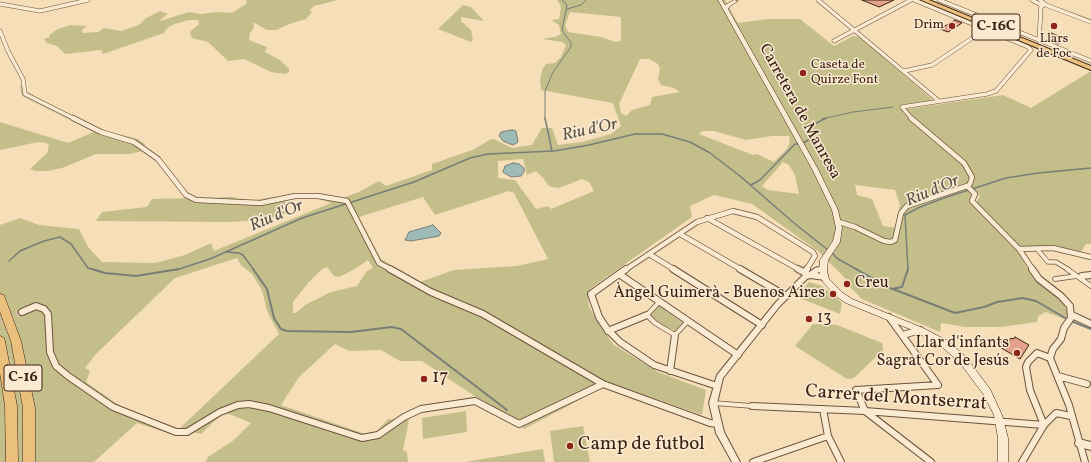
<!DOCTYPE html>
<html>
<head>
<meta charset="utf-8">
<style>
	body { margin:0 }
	canvas { display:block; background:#f6deb8 }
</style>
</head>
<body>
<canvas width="1091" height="462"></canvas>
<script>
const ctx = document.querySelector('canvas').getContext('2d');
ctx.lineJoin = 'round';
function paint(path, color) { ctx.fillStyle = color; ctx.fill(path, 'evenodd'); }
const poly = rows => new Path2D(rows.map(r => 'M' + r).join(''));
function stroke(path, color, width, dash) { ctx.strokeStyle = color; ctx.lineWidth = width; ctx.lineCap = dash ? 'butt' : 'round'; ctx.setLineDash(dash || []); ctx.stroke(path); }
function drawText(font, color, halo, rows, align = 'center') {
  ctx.font = font + ' Vollkorn,serif'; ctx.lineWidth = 3; ctx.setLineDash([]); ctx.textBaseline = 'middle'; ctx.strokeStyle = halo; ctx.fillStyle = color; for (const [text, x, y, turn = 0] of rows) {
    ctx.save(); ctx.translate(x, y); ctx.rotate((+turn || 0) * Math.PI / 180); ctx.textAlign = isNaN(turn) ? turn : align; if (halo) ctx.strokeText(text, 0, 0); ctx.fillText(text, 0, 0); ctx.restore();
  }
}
paint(poly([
	[247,0,338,0,314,6,310,10,312,12,306,19,292,23,276,30,267,30,253,22,254,28,250,33,249,40,267,47,265,52,280,60,289,69,289,72,285,74,271,72,244,59,228,61,208,42,192,38,190,32,199,24,198,20,189,20,174,24,167,28,164,33,103,54,101,50,65,54,57,46,47,43,44,39,50,37,49,35,58,29,70,25,87,26,82,30,83,33,98,32,104,28,121,31,139,25,146,18,160,11,168,14,160,20,160,21,189,12,201,14,217,12,232,13,246,4],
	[557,0,725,0,738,23,768,19,800,19,834,46,853,36,860,37,934,101,900,105,907,109,1003,95,1031,108,1091,71,1091,244,1086,244,1081,252,1051,246,1020,247,977,205,977,201,980,196,977,193,970,197,970,201,1016,249,1033,278,1063,303,1068,314,1064,319,1046,312,1038,316,1037,322,1000,327,965,327,941,323,940,332,862,299,850,287,845,278,818,251,752,204,714,195,690,206,692,217,591,288,588,297,589,307,605,333,614,345,658,372,706,390,702,415,608,382,574,403,524,429,422,361,400,361,381,350,349,351,335,344,299,377,281,405,365,434,376,432,388,419,409,420,403,450,407,452,408,462,205,462,208,457,234,440,251,423,224,412,201,434,179,429,174,435,137,423,94,462,0,462,0,225,20,218,39,225,79,229,88,247,102,262,155,263,185,255,211,243,214,251,331,203,319,199,323,194,343,198,359,192,379,181,386,186,432,170,432,164,475,149,489,140,494,139,512,148,532,145,542,128,552,128,558,145,582,142,611,134,621,126,613,103,541,90,540,80,542,70,546,64,555,63,561,57,566,45,562,42,542,39,555,37,561,34,559,25,551,20,559,19,561,7],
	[570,12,621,17,621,41,616,42,601,37,568,32,565,25],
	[640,59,649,59,658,64,660,69,658,79,661,85,674,88,680,92,652,97,650,105,632,110,626,116,621,113,619,104],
	[703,131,714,131,746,140,772,136,789,136,790,142,787,149,774,162,757,154,753,155,699,134],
	[523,159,527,175,536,171,544,179,548,185,551,187,559,188,582,179,589,182,594,191,551,209,548,206,536,209,515,180,498,178,498,161],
	[783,162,789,165,795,175,799,194,768,190,762,186],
	[855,185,895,190,900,205,897,216,898,228,883,226,872,199,857,195],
	[509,191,514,193,548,259,517,266,454,270,420,282,381,259,359,217,423,197,435,215],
	[237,258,241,265,252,274,262,290,267,311,279,334,179,429,120,406,86,382,90,371,85,368,96,354,175,278],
	[368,260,373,268,367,271,357,286,331,292,305,305,296,313,293,313,293,302,308,283,322,269,327,267,334,276,339,277,355,269],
	[463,5,471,7,483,20,483,21,461,17,461,21,471,30,473,38,471,42,438,29],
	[26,85,26,91,76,119,105,131,138,139,145,144,142,151,130,154,96,154,62,168,48,171,35,171,30,169,47,153,49,146,47,143,38,142,0,150,0,122,68,143,94,132,22,96,20,86],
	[285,195,285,214,264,220,229,222,96,221,102,212,147,207,152,199,233,197,250,201],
	[809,282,822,286,842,303,840,314,797,297],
	[659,306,683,323,675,331,662,325,649,315],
	[813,324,837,325,882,343,883,350,854,378,847,379,795,346],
	[466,411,467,432,423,439,422,418],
	[583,426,590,462,554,462,550,431],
	[543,449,545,462,465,462]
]), '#c4bf8a');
const water = poly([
	[512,130,516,131,518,142,513,145,503,141,499,136,501,132,512,130],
	[513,163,519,164,524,168,524,172,521,176,511,177,503,172,505,166,513,163],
	[433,225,441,233,439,236,411,241,405,240,409,232,433,225]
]);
paint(water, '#9fbbb7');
stroke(water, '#787e77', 1);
stroke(poly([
	[567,9,581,5,586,0],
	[545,119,545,91,553,72,571,47,571,43,562,30,567,5,562,0],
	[822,119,853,112,893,107]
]), '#787e77', 1);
stroke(poly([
	[545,118,552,151],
	[803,143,810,139,808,131,811,126,826,118],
	[751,185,760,180,795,144,799,144],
	[227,252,239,253,243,255,254,270],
	[831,252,838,259,858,270],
	[9,261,20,251,44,241,60,237,71,244,88,268,95,270],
	[176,270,210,259,302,218,414,182,470,158,488,154,554,151,589,145,635,134,662,134,690,142,710,153,740,176,794,223,828,250],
	[908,270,905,215,920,207,944,198,1006,178,1038,173,1091,168]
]), '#787e77', 1.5);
stroke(poly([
	[92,269,105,273,136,276,179,269],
	[253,269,267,289,274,318,281,329,287,331,351,332,392,327,401,329,507,410],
	[856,269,892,289,902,287,908,269],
	[893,289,955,313,984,307,997,302,1023,298,1036,301,1067,319],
	[1071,321,1091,329]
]), '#787e77', 2);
const building = poly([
	[862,0,894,0,879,7,862,0],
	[955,20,962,23,948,32,940,29,955,20],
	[1049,32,1065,39,1058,44,1049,41,1049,32],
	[1015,337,1029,345,1020,359,998,346,1002,341,1007,344,1011,338,1014,339,1015,337]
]);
paint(building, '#e2a28b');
stroke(building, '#3d2316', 1);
stroke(poly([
	[0,323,22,312]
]), '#d1b998', 6, [6, 3]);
const pedestrianFar1 = poly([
	[1037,249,1048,262,1056,262,1069,270]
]);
const pedestrian = poly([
	[1067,269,1091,286],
	[1055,279,1077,276],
	[660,301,647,315,655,323,675,335,688,321],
	[713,403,752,406]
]);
const minorFar2 = poly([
	[818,0,939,101],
	[939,0,1091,61],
	[1032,0,1043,6],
	[1040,0,1046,5,1091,22],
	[0,4,40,11,88,0],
	[0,31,8,51,23,79,25,94,75,119],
	[834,41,911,0],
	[1039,41,1041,6],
	[904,71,932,65,986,29],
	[912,119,902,107,987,94,996,91,1031,50,1028,47,914,0]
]);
const minorFar1 = poly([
	[73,118,101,132,134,142,158,159,186,195,196,200,261,203,295,196,318,196,347,201,379,263,392,270],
	[911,118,964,163,972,177,970,184,967,186],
	[967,186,975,194,972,201,1019,249,1033,270],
	[707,218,800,270],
	[839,222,855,227,884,241,891,242,895,240,901,213,907,206,967,186],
	[680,234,742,270],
	[1019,249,1053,248,1091,257],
	[649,254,675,270],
	[625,270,697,222,733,211,757,217,813,252,815,256,806,270]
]);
const minor = poly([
	[390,269,431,292,483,314,603,384,710,423,718,424],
	[626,269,591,294,599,317,607,329,620,342,654,365,717,386],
	[673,269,762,325],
	[740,269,786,296],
	[798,269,807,274],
	[1032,269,1039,279,1061,296,1070,306,1071,318,1064,328,1061,339,1053,349,1050,358,1069,405,1085,462],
	[805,272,807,269],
	[619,274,738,355],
	[1082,276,1091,275],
	[22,312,36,306,44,309,48,314,50,352,56,366,68,376,113,407,176,432,187,432,220,412,238,405,249,404,269,408,362,438,378,435,404,417,421,409,475,401,519,424,603,384],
	[1072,315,1091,324],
	[889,317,938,385,856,390,865,411,931,462],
	[608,331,647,315],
	[903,335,920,330],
	[670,371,675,335],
	[1058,376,1087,384],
	[752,406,865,411,1044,425],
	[823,409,828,436,841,462],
	[1044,425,1030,390,1026,367,1028,362,1037,353,1050,358],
	[753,462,828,436],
	[1022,462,1044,425,1056,413,1071,416]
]);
const tertiary = poly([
	[823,266,825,266,826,268,825,270,817,273,827,275,828,277,827,279,825,280,810,278,807,279,780,306,723,378,717,403,724,432,740,462,732,462,716,433,709,403,717,375,776,302,803,275,808,273,815,268,823,266],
	[1079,439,1091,442,1091,450,1076,446,1075,443,1076,440,1079,439]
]);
const secondary = poly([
	[718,0,722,0,725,5,734,0,738,1,730,6,728,9,818,169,838,210,842,228,840,242,828,260,827,271,829,279,843,293,852,299,923,328,948,341,966,357,990,389,1002,415,1008,438,1008,462,998,462,998,438,994,415,984,395,960,363,942,347,917,332,846,303,837,297,823,282,819,271,820,260,833,241,836,228,832,210,812,169,718,0]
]);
const primary = poly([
	[921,0,929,0,1091,66,1091,70,921,0]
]);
const motorway = poly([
	[0,294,4,295,5,298,21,341,35,408,35,462,23,462,23,408,11,341,0,312,0,294],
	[0,336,4,338,5,341,17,406,18,462,6,462,5,406,0,373,0,336]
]);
stroke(pedestrianFar1, '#6b523e', 5);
stroke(pedestrian, '#6b523e', 5.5);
stroke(minorFar2, '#6b523e', 4.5);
stroke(minorFar1, '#6b523e', 6);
stroke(minor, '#6b523e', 8);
stroke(tertiary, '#6b523e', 2);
stroke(secondary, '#3d2316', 1);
stroke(primary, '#3d2316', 2);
stroke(motorway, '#3d2316', 1);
stroke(pedestrianFar1, '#f9ead1', 3.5);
stroke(pedestrian, '#f9ead1', 4);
stroke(minorFar2, '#f9ead1', 3.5);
stroke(minorFar1, '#f9ead1', 4.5);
stroke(minor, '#f9ead1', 6);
paint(tertiary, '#f9ead1');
paint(secondary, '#f9ead1');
paint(primary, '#ebbf7c');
paint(motorway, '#ebbf7c');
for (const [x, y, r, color] of [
	[952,26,4,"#8f2418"],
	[1054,26,4,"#8f2418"],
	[803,73,4,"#8f2418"],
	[847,284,4,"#8f2418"],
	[833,294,4,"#8f2418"],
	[809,319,4,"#8f2418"],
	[1017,353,4,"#8f2418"],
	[424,379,4,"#8f2418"],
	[570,446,4,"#8f2418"]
]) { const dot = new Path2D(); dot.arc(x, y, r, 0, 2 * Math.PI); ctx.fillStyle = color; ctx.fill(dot); stroke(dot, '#f9ead1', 1.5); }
drawText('13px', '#3d2316', '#f9ead1', [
	["Drim",944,26],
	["Llars",1054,40,"center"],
	["de Foc",1054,55,"center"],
	["Caseta de",811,66,"left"],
	["Quirze Font",811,81,"left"]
], 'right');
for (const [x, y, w] of [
	[996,27,48],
	[23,378,38]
]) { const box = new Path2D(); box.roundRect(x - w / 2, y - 13, w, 26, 3); ctx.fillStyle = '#f9ead1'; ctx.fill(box); stroke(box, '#3d2316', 1); }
drawText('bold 15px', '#3d2316', null, [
	["C-16C",996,27],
	["C-16",23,378]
]);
drawText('16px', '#3d2316', '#f9ead1', [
	["Carretera de Manresa",799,112,61]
]);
drawText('16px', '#3d2316', '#f9ead1', [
	["Creu",855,284],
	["Àngel Guimerà - Buenos Aires",825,294,"right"],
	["13",817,319],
	["Llar d'infants",1009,344,"right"],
	["Sagrat Cor de Jesús",1009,362,"right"]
], 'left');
drawText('italic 17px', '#5a5146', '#f9ead1', [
	["Riu d'Or",590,131,-12],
	["Riu d'Or",933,192,-23],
	["Riu d'Or",277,217,-23]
]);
drawText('19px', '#3d2316', '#f9ead1', [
	["17",432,379],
	["Camp de futbol",578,446]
], 'left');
drawText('19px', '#3d2316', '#f9ead1', [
	["Carrer del Montserrat",896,399,4]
]);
</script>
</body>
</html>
